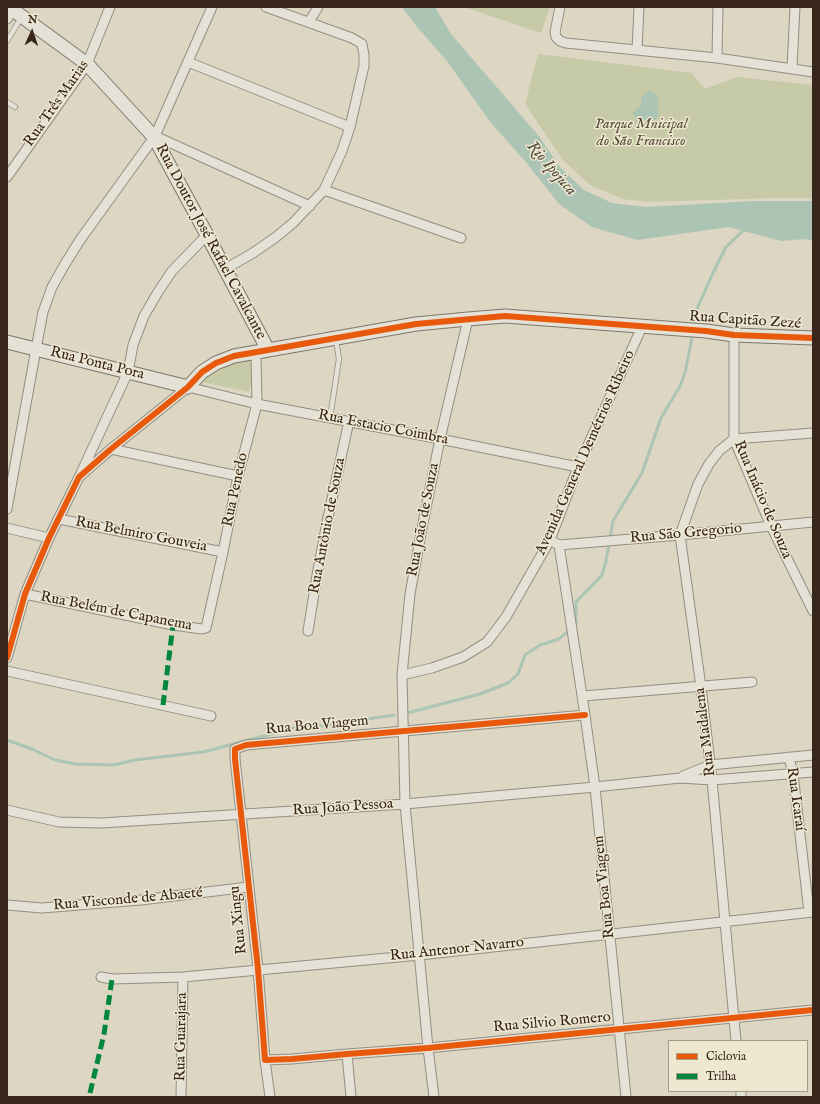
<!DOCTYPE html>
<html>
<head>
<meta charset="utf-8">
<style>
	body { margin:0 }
	#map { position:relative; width:820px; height:1104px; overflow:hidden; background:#dcd6c2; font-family:"IM FELL English",serif }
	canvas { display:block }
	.frame { position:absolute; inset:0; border:8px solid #38261c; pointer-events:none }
	.legend { position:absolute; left:668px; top:1040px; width:140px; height:52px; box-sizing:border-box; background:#efe8d1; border:1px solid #a69a89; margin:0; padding:5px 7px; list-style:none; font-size:12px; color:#38261c }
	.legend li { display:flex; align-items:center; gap:8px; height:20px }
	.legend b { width:20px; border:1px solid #a69a89 }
	.north { position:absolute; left:12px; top:12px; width:40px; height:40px; -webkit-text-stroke:3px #efe8d1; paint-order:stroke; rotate:3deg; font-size:11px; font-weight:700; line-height:16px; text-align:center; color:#38261c }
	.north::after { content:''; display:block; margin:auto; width:14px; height:18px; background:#38261c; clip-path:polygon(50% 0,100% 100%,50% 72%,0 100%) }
</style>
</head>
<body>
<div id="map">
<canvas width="820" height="1104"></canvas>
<div class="frame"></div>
<ul class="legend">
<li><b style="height:5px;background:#e8590c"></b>Ciclovia</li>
<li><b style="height:5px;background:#00873e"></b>Trilha</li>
</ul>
<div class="north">N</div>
</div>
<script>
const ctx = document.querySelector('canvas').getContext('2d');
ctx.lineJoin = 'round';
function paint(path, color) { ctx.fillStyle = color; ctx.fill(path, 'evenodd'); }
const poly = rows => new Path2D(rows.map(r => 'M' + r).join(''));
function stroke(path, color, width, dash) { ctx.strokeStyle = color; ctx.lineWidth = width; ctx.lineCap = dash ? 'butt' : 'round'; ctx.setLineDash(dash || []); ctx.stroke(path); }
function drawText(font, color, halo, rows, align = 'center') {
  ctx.font = font + ' "IM FELL English",serif'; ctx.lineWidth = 3; ctx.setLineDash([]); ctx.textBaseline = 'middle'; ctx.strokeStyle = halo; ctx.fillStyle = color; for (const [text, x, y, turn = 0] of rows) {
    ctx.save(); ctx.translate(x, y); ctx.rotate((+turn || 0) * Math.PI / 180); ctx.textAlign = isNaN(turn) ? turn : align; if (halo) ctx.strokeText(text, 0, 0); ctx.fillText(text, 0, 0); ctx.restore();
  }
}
paint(poly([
	[464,7,550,7,541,33],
	[538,54,691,73,705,89,737,77,813,85,813,198,775,198,648,202,623,199,590,185,563,160,525,104],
	[259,353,249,392,197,381,214,367]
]), '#c7caa6');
paint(poly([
	[402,7,435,7,451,34,538,135,560,167,584,190,612,203,645,207,754,201,813,201,813,241,804,239,781,241,729,227,637,240,592,227,559,204,526,162,491,123,447,61,417,27],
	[649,91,653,92,659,98,657,104,659,113,658,117,655,120,651,123,646,124,636,120,633,112,639,107,641,103,641,98]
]), '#abc4b3');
stroke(poly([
	[694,327,696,311,713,273,726,247,746,228],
	[407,713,480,694,508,683,518,674,525,655,540,645,559,639,576,624,576,602,602,575,606,561,613,521,642,473,661,418,680,386,685,373,693,332],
	[7,740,32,749,55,760,76,764,114,765,135,760,203,752,302,726,322,726,394,715]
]), '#abc4b3', 3);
const lane = poly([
	[7,41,21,18],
	[7,102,15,107],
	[330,418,339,359,336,339]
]);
const street = poly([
	[560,7,555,32,556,37,560,41,566,43,717,58,813,72],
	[7,19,15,7],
	[309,22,318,7],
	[637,50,639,7],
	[717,58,718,7],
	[188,62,350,127],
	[792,68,795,7],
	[155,136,310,206],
	[7,177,87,64,110,7],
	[324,190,461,238],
	[225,269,253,253,276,237,293,223,324,190,342,151,350,127,364,66,364,55,362,44,352,38,266,7],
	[734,335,734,439,771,526,813,611],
	[734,439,719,451,709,464,698,484,680,535,701,687,712,780,736,1041],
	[734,439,813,433],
	[111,449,238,476],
	[81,473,128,372,133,345,144,316,158,292,172,271,207,235],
	[7,509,36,349,43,312,52,287,65,264,80,240,155,136,212,7],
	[59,519,223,552],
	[7,528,49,538],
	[550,540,559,545,585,715,595,787,626,1097],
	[559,545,680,535,813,522],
	[25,594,173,625,202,629,206,628,223,552,238,476,257,404,256,352],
	[308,631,317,575,327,522,349,421],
	[7,658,25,594,49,538,79,477,111,449,188,387,257,404,440,439,578,467],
	[7,671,211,716],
	[402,675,432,668,463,657,487,642,506,617,550,540,578,467,642,327],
	[583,696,752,682],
	[585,715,246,745,235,749,235,759,258,969,265,1060,292,1059,347,1054,428,1048,813,1010],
	[789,757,793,774,809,912],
	[683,776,710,765,813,755],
	[7,810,59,822,101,823,405,804,595,787,680,778,712,780,813,772],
	[7,905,42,908,91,904,141,900,248,887],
	[101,977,112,979,183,977,420,955,813,912],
	[347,1054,351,1097],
	[265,1060,270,1097],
	[741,1091,741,1097],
	[181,1097,183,977],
	[434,1097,428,1048,405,804,402,675,410,594,422,528,440,439,468,319]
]);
const secondary = poly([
	[9,7,87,64,154,137,207,235,268,350],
	[7,342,188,387,202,372,216,363,234,356,416,324,468,319,505,316,706,331,734,335,813,338]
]);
stroke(lane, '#948e82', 6);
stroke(street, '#948e82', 11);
stroke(secondary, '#7d776c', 15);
stroke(lane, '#e4e1d7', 4.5);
stroke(street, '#e4e1d7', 9);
stroke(secondary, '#e4e1d7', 13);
stroke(poly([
	[163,705,173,625],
	[90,1093,104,1034,112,979]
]), '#00873e', 5, [10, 5]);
stroke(poly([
	[7,658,25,594,49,538,79,477,111,449,188,387,202,372,216,363,234,356,416,324,505,316,706,331,734,335,813,338],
	[585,715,246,745,235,749,235,759,258,969,265,1060,292,1059,347,1054,428,1048,813,1010]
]), '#e8590c', 6);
drawText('15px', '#38261c', '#efe8d1', [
	["Rua Três Marias",57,104,-55],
	["Rua Doutor José Rafael Cavalcante",210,242,62],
	["Rua Capitão Zezé",745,321,4],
	["Rua Ponta Pora",97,364,14],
	["Rua Estacio Coimbra",383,428,11],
	["Avenida General Demétrios Ribeiro",586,453,-66],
	["Rua Penedo",236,490,-78],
	["Rua Inácio de Souza",762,500,67],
	["Rua João de Souza",424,520,-79],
	["Rua Antônio de Souza",328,526,-79],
	["Rua São Gregorio",686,534,-5],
	["Rua Belmiro Gouveia",141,535,11],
	["Rua Belém de Capanema",116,612,11],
	["Rua Boa Viagem",317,726,-5],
	["Rua Madalena",706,732,-97],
	["Rua Icaraí",795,799,82],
	["Rua João Pessoa",343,808,-4],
	["Rua Boa Viagem",605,887,-96],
	["Rua Visconde de Abaeté",128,900,-5],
	["Rua Xingu",239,920,-96],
	["Rua Antenor Navarro",457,950,-6],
	["Rua Silvio Romero",552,1023,-5],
	["Rua Guarajara",182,1037,-89]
]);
drawText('italic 15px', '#574c39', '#efe8d1', [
	["Parque Mnicipal",641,125],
	["do São Francisco",641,142]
]);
drawText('italic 16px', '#504c40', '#efe8d1', [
	["Rio Ipojuca",551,169,49]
]);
</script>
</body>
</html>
